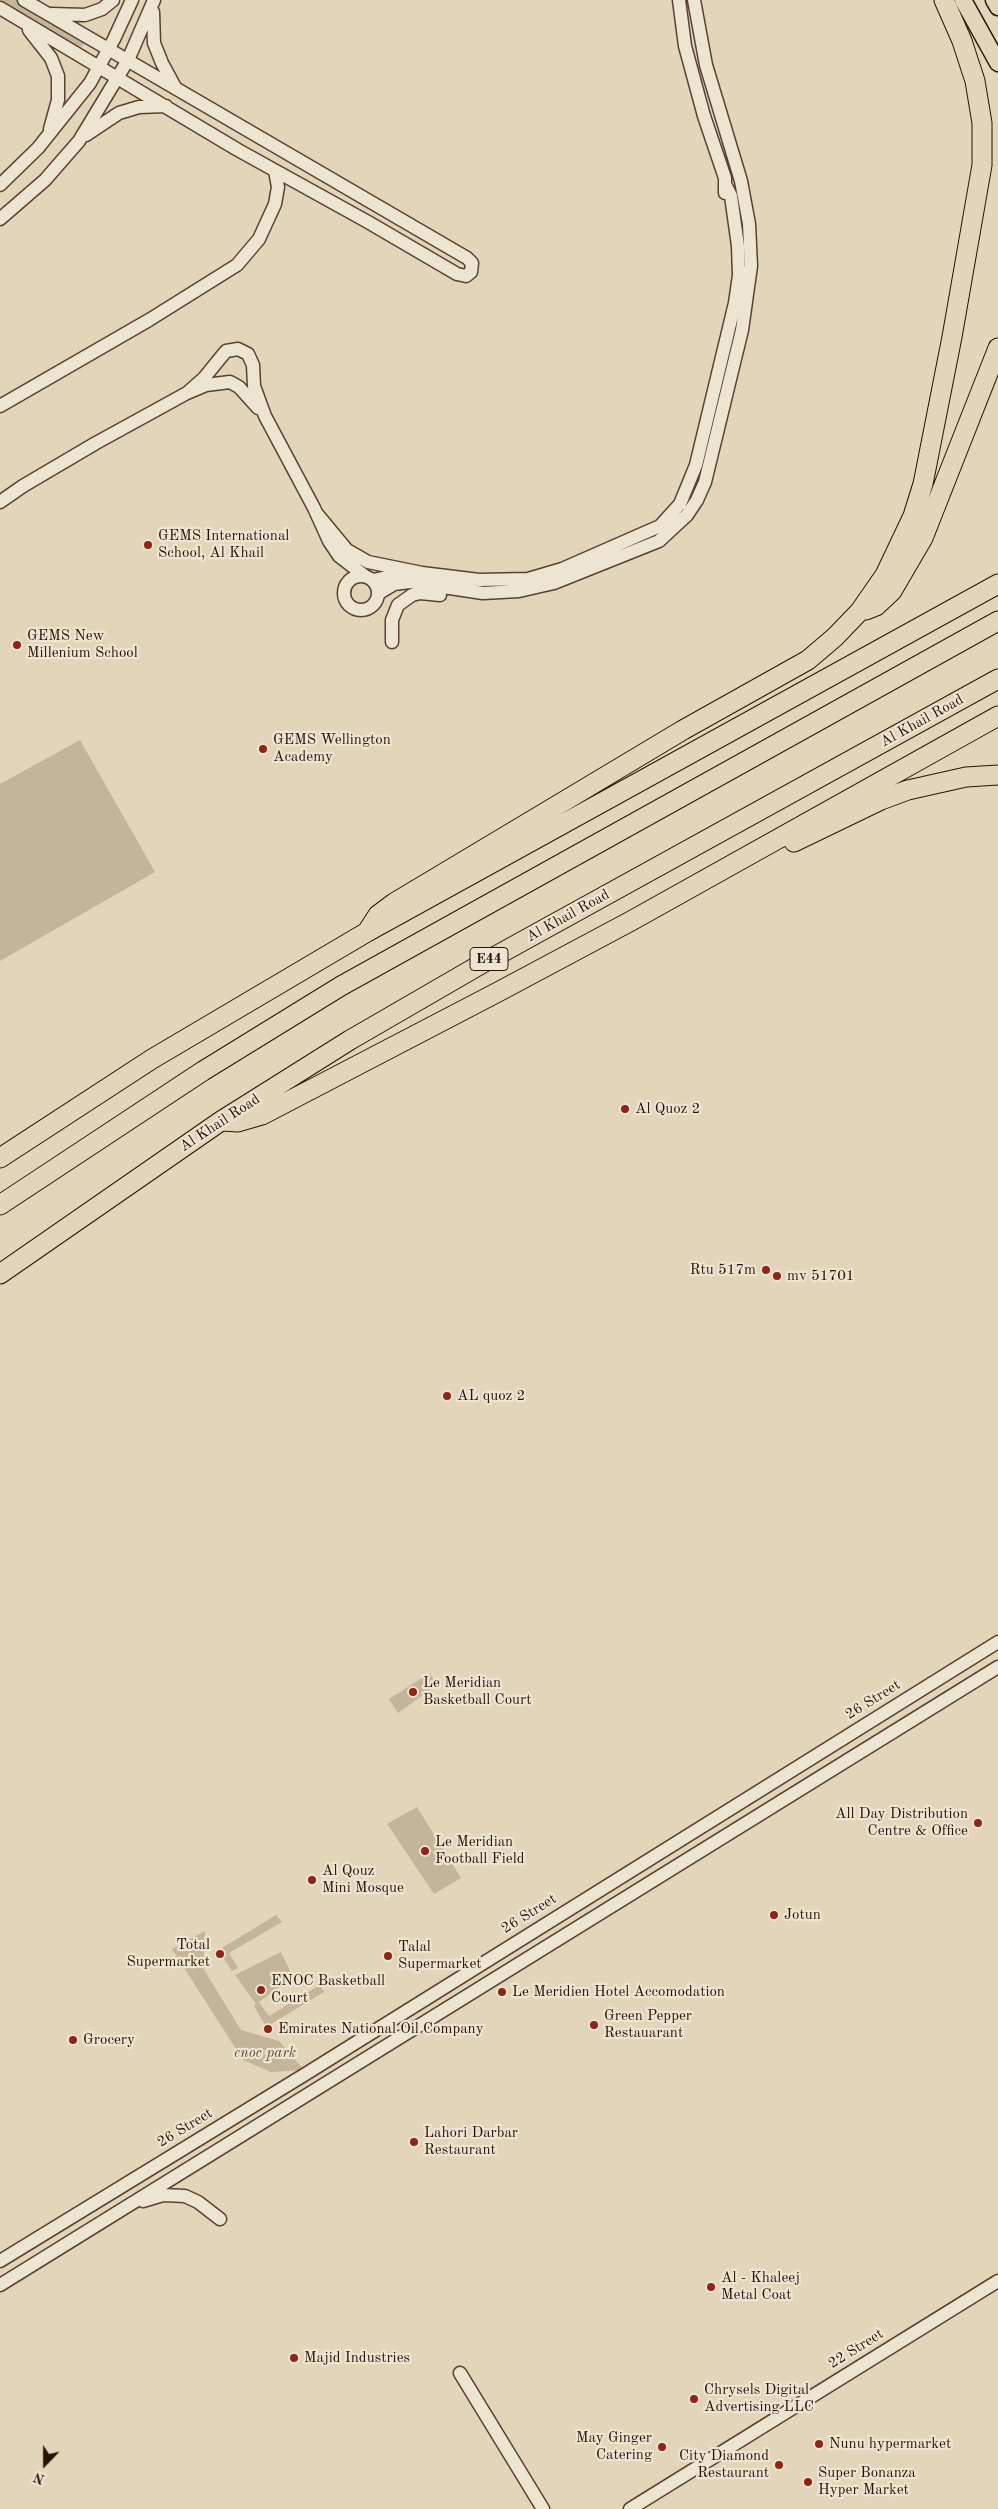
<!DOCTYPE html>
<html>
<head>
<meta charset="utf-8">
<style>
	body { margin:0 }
	#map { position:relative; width:998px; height:2509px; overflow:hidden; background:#e3d5b9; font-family:"Old Standard TT",serif }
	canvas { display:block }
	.north { position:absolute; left:20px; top:2439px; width:50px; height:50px; -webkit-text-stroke:4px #ede4d2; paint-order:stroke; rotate:202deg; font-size:14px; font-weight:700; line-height:20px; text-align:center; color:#291204 }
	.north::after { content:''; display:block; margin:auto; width:18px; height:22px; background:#291204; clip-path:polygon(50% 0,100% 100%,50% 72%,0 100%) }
</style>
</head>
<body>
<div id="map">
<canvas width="998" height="2509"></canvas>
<div class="north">N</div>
</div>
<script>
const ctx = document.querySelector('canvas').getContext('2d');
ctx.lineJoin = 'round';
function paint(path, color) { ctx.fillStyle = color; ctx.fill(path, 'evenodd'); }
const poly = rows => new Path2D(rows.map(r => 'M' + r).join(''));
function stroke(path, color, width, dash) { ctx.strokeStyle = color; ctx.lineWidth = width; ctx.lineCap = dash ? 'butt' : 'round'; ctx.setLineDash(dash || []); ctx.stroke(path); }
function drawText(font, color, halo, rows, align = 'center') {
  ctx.font = font + ' "Old Standard TT",serif'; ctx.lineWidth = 4.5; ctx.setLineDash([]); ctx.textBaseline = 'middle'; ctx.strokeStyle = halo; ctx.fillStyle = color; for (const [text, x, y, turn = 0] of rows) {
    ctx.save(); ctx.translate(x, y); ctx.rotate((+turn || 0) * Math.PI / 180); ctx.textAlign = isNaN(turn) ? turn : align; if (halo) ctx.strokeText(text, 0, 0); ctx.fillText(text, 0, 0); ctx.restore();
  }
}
paint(poly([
	[0,0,16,0,85,42,80,49],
	[80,740,155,872,0,961,0,784],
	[430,1673,437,1685,398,1713,389,1699],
	[417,1807,461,1878,434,1894,387,1824],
	[276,1915,282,1922,229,1953,238,1968,232,1971,221,1955,222,1948],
	[205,1931,203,1968,241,2030,279,2041,304,2070,271,2072,243,2060,172,1949],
	[281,1952,293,1977,259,2002,269,2016,320,1985,324,1992,266,2027,254,2006,256,2004,235,1975]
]), '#c3b49a');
const minor = poly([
	[679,0,685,46,704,116,725,178,725,193],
	[0,8,238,150,368,222,457,274,466,276,471,272,472,263,467,258,24,0],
	[153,12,154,43,162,63,175,87],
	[52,14,85,15,102,9,113,0],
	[29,30,51,58,58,76,58,100,50,129],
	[86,135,119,113,139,107,166,106],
	[0,185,38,148,90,83,114,39,132,0],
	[0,219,45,180,79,141,128,60,154,0],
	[187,393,204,378,226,351,238,349,248,354,253,365,254,386,265,416,314,508,329,541,339,556,365,576],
	[0,406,149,320,237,265,259,239,275,204,278,187,275,171],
	[0,502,23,486,96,443,187,393,206,385,230,382,239,387,258,408],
	[318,515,347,550,368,562,422,573,479,580,528,579,562,569,660,526,680,504,696,465,735,303,739,275,738,246,731,196,726,186],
	'344 593a17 17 0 1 1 34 0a17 17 0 1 1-34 0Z',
	[373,580,405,573],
	[379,593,394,584,410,582,483,593,519,591,554,583,659,541,687,515,697,500,705,482,742,330,751,266,749,224,741,181,706,65,694,0],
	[392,642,392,620,398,605,412,595,420,593,440,595],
	[143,2201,163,2195,185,2196,198,2202,220,2219],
	[0,2261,304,2075,998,1642],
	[0,2285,998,1667],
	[460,2373,543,2509],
	[630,2509,998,2281]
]);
const major = poly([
	[963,0,998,63],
	[994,0,998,7]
]);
const highway = poly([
	[866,610,876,606,892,591,923,538,998,348],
	[794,842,881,800,908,790,966,777,998,775],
	[367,932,378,915,394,903,683,730,808,660,835,637,860,611,885,575,913,516,923,484,952,337,982,165,982,123,975,81,962,41,944,0],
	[222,1121,238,1122,262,1115,498,992,631,921,998,716],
	[0,1158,152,1059,367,932,998,584],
	[0,1205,203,1071,341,986,998,621],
	[0,1274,221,1121,350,1040,483,963,998,679]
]);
stroke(minor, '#584331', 15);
stroke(major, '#291204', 19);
stroke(highway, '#291204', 21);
stroke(minor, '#ede4d2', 12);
stroke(major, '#e3d5b9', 16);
stroke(highway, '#e3d5b9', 19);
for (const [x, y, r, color] of [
	[148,545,5,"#8f2418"],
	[17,645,5,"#8f2418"],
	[263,749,5,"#8f2418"],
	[625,1109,5,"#8f2418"],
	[766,1270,5,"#8f2418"],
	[777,1276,5,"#8f2418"],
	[447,1396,5,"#8f2418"],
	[413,1692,5,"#8f2418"],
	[978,1823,5,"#8f2418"],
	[425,1851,5,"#8f2418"],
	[312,1880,5,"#8f2418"],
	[774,1915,5,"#8f2418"],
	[220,1954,5,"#8f2418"],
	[388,1956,5,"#8f2418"],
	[261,1990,5,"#8f2418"],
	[502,1992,5,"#8f2418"],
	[594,2025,5,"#8f2418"],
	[268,2029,5,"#8f2418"],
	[73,2040,5,"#8f2418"],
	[414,2142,5,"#8f2418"],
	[711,2287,5,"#8f2418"],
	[294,2358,5,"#8f2418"],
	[694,2399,5,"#8f2418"],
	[819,2444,5,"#8f2418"],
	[662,2447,5,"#8f2418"],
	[779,2465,5,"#8f2418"],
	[808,2482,5,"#8f2418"]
]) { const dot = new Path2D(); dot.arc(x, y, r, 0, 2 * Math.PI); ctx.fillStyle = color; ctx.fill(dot); stroke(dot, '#ede4d2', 2); }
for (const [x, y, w] of [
	[489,959,38]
]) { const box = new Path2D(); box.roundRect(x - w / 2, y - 11.5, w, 23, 4); ctx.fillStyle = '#ede4d2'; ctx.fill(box); stroke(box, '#291204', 1); }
drawText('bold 14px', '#291204', null, [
	["E44",489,959]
]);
drawText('15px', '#291204', '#ede4d2', [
	["GEMS International",158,536],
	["School, Al Khail",158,553],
	["GEMS New",27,636],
	["Millenium School",27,653],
	["GEMS Wellington",273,740],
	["Academy",273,757],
	["Al Quoz 2",635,1109],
	["Rtu 517m",756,1270,"right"],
	["mv 51701",787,1276],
	["AL quoz 2",457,1396],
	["Le Meridian",423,1683],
	["Basketball Court",423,1700],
	["All Day Distribution",968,1814,"right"],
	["Centre & Office",968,1831,"right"],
	["Le Meridian",435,1842],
	["Football Field",435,1859],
	["Al Qouz",322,1871],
	["Mini Mosque",322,1888],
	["Jotun",784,1915],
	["Total",210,1945,"right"],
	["Supermarket",210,1962,"right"],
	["Talal",398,1947],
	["Supermarket",398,1964],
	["ENOC Basketball",271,1981],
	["Court",271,1998],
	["Le Meridien Hotel Accomodation",512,1992],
	["Green Pepper",604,2016],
	["Restauarant",604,2033],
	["Emirates National Oil Company",278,2029],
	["Grocery",83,2040],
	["Lahori Darbar",424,2133],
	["Restaurant",424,2150],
	["Al - Khaleej",721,2278],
	["Metal Coat",721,2295],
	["Majid Industries",304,2358],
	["Chrysels Digital",704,2390],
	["Advertising LLC",704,2407],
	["May Ginger",652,2438,"right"],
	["Catering",652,2455,"right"],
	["Nunu hypermarket",829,2444],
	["City Diamond",769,2456,"right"],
	["Restaurant",769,2473,"right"],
	["Super Bonanza",818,2473],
	["Hyper Market",818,2490]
], 'left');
drawText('15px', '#291204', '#ede4d2', [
	["Al Khail Road",922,721,-29],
	["Al Khail Road",568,916,-29],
	["Al Khail Road",220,1123,-33],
	["26 Street",873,1700,-32],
	["26 Street",529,1914,-32],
	["26 Street",185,2128,-31],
	["22 Street",856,2349,-32]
]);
drawText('italic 15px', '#5f4b38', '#ede4d2', [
	["enoc park",265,2053]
]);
</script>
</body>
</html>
